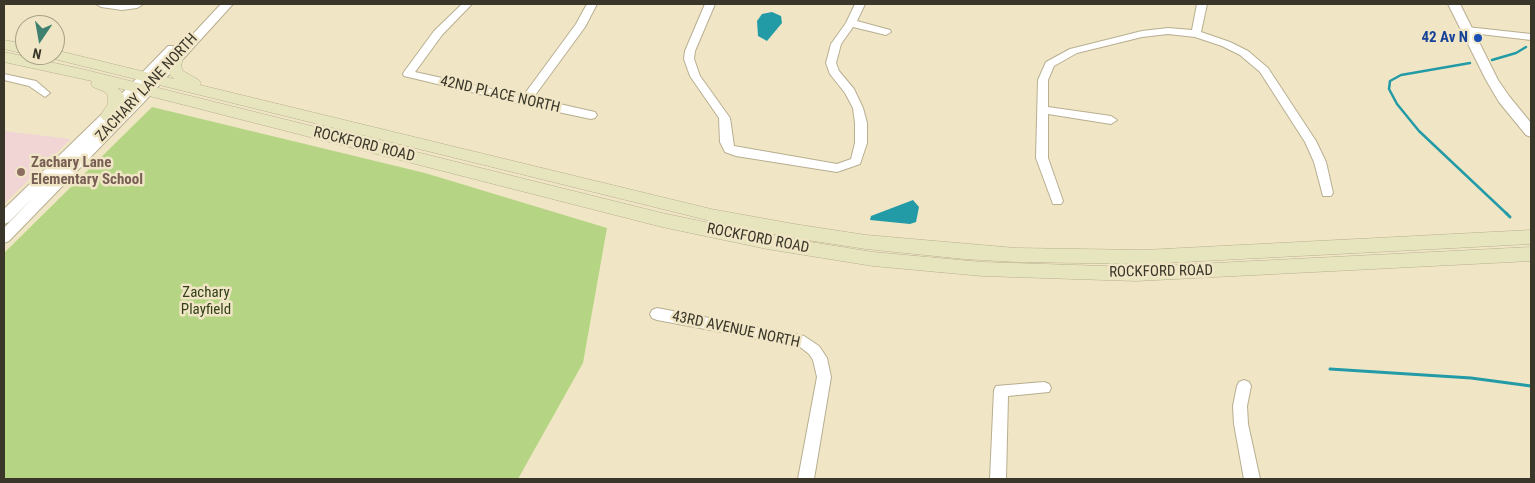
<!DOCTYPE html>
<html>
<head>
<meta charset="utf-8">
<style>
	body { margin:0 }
	#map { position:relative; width:1535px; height:483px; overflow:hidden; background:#f0e6c6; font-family:"Roboto Condensed",sans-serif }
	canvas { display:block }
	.frame { position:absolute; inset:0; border:5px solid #3a3629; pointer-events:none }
	.north { position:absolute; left:15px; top:15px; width:50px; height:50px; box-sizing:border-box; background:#f0e6c6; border:1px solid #a7a087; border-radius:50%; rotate:192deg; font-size:14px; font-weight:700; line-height:20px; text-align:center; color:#3a3629 }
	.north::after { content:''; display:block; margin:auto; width:18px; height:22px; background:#3f806f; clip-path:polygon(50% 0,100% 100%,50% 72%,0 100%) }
</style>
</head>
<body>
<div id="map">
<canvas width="1535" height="483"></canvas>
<div class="frame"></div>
<div class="north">N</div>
</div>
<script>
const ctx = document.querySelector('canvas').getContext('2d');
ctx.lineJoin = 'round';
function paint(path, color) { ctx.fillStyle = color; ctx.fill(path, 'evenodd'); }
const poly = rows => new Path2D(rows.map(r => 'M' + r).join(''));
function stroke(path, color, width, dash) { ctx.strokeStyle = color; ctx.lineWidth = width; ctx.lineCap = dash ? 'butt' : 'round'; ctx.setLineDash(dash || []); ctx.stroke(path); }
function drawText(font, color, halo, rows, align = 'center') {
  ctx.font = font + ' "Roboto Condensed",sans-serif'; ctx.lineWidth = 5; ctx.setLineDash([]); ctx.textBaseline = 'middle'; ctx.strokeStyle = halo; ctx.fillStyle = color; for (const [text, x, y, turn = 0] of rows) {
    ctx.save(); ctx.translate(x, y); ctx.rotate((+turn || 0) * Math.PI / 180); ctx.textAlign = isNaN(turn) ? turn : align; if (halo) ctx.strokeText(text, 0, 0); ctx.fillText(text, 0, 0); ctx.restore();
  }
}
paint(poly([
	[4,131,71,139,4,204]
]), '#f0d5d4');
paint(poly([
	[152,107,425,173,607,228,583,363,518,479,4,479,4,253]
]), '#b6d584');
paint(poly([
	[772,12,781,16,782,23,767,41,758,36,757,21,762,14],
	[913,200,919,207,916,222,910,224,870,220,871,216]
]), '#239ba7');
stroke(poly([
	[1492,60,1516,53,1526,47],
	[1470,63,1401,75,1390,81,1389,89,1397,104,1419,131,1507,214]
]), '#239ba7', 2.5);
stroke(poly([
	[1506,213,1510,217],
	[1330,369,1471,378,1531,386]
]), '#239ba7', 3);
const minor = poly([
	[96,4,141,4,142,5,137,8,122,10,101,7,96,4],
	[462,4,472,4,442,35,415,72,523,96,576,24,587,4,597,4,585,27,533,98,595,112,597,115,595,118,591,119,525,105,404,76,403,74,404,72,434,31,462,4],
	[705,4,715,4,695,51,694,59,700,76,730,118,734,146,837,164,851,159,855,143,855,123,853,108,845,93,830,74,826,63,831,44,846,23,855,4,865,4,857,21,890,30,891,32,886,35,853,27,841,44,836,63,839,71,854,89,863,108,867,123,867,143,860,164,837,172,736,156,725,152,720,142,719,118,690,76,684,59,685,51,705,4],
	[1197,4,1207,4,1201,32,1230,42,1248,51,1268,68,1316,141,1326,162,1333,193,1331,196,1323,196,1314,162,1305,142,1260,72,1240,55,1222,46,1195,37,1168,34,1142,37,1077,53,1054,66,1048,80,1048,107,1111,116,1117,120,1111,124,1048,114,1048,158,1063,201,1061,204,1053,204,1036,158,1038,80,1046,62,1070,49,1142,31,1168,28,1192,30,1197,4],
	[1467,27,1531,34,1531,40,1463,32,1462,30,1467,27],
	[4,74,36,81,50,93,45,97,29,86,4,80,4,74],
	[657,308,804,336,819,346,827,358,831,377,814,479,798,479,817,377,813,360,809,354,800,347,791,345,657,320,652,318,650,314,652,310,657,308],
	[1244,380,1249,382,1251,386,1247,406,1248,424,1260,479,1244,479,1234,424,1233,406,1237,386,1239,382,1244,380],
	[1044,382,1049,384,1051,388,1049,392,1008,396,1006,479,990,479,994,390,996,386,1044,382]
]);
const tertiary = poly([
	[221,4,233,4,144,102,9,241,4,243,4,228,33,198,9,222,4,224,4,209,103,113,168,46,176,46,178,50,221,4],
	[1448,4,1460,4,1498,80,1509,96,1531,123,1531,137,1526,135,1499,102,1486,80,1448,4]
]);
const secondary = poly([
	[4,40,25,44,25,54,4,49,4,40],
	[55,50,174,79,169,74,167,66,171,55,176,53,181,55,183,58,181,66,183,71,199,80,201,83,200,85,711,209,794,224,866,235,1016,248,1144,250,1531,230,1531,244,1144,264,1016,262,964,259,866,249,794,238,711,221,50,58,48,55,55,55,55,50],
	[4,52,82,69,662,213,767,235,873,252,982,262,1136,267,1531,247,1531,261,1136,281,982,276,873,266,767,249,662,227,118,88,124,95,124,104,113,120,108,121,103,120,100,116,108,104,108,96,105,92,93,87,91,84,92,81,4,62,4,52]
]);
stroke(minor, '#b8ae90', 2);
stroke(tertiary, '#b8ae90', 2);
stroke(secondary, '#b8ae90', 1);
paint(minor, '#fff');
paint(tertiary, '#fff');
paint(secondary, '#e6e5bd');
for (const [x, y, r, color] of [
	[1478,38,5,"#1a4fb4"],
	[21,172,5,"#8d6e63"]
]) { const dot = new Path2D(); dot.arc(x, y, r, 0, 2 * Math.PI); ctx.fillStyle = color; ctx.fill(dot); stroke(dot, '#f0e6c6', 2); }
drawText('bold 15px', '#164399', '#f0e6c6', [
	["42 Av N",1468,38]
], 'right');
drawText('15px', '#3a3629', '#f0e6c6', [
	["ZACHARY LANE NORTH",147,88,-47],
	["42ND PLACE NORTH",500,95,13],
	["ROCKFORD ROAD",364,145,14],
	["ROCKFORD ROAD",758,239,11],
	["ROCKFORD ROAD",1161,272,-1],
	["43RD AVENUE NORTH",736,330,12]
]);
drawText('bold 15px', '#785e54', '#f0e6c6', [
	["Zachary Lane",31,163],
	["Elementary School",31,180]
], 'left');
drawText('15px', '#33401a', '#f0e6c6', [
	["Zachary",206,293],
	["Playfield",206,310]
]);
</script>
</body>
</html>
